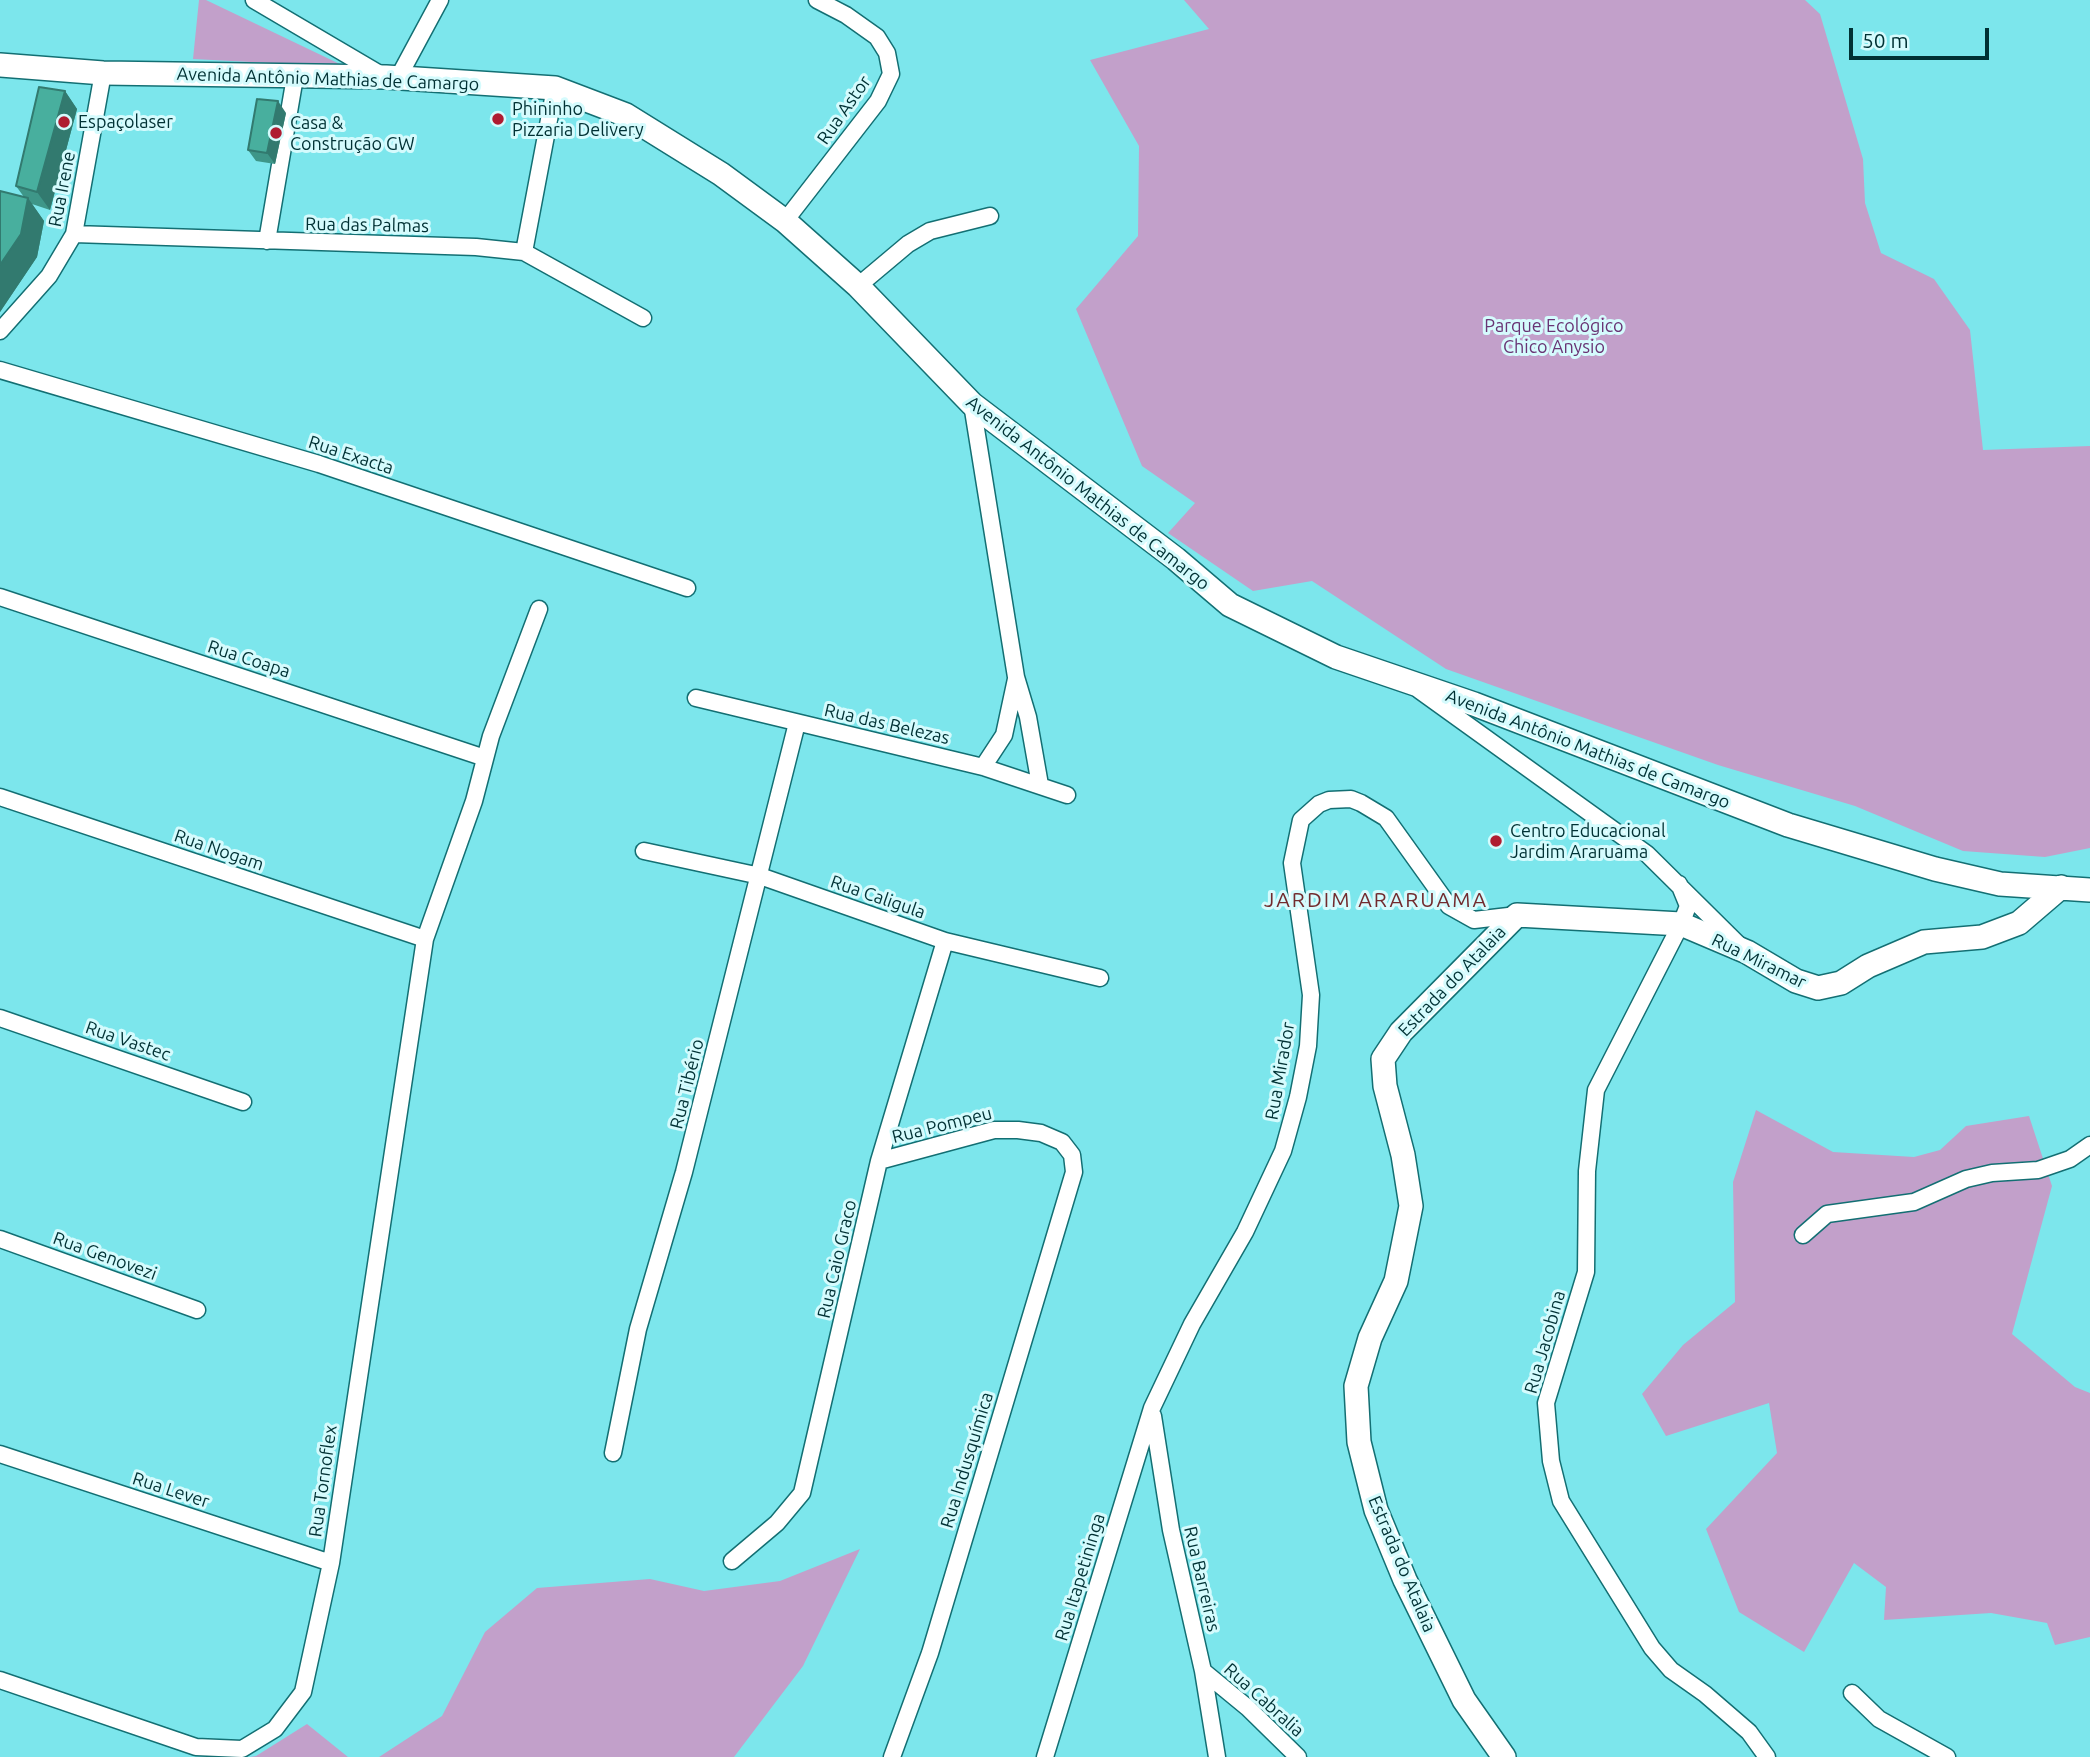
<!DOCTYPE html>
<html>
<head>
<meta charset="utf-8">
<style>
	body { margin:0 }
	#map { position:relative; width:2090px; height:1757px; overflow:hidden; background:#7ce6ec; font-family:Ubuntu,sans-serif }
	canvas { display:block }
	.scale { position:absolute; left:1849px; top:28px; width:140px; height:32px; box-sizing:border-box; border:4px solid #003134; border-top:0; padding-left:9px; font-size:21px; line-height:24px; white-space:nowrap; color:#003134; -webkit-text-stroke:5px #d5fbfd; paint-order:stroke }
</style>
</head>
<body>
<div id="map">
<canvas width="2090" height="1757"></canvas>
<div class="scale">50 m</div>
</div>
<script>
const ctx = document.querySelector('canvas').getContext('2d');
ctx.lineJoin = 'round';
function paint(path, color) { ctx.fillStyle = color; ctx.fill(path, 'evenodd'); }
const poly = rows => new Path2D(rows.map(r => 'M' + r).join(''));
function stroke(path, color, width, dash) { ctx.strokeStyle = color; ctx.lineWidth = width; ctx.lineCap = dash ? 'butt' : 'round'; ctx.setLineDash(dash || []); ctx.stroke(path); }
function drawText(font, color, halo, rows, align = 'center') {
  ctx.font = font + ' Ubuntu,sans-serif'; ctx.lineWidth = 6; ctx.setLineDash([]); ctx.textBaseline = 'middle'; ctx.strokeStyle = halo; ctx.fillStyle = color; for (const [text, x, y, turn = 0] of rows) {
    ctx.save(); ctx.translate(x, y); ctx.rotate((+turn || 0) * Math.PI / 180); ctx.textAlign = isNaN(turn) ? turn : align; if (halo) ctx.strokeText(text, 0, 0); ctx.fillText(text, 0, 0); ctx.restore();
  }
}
paint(poly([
	[199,0,206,0,346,67,193,59],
	[1184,0,1805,0,1820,14,1863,159,1865,203,1881,253,1934,279,1970,330,1983,450,2090,446,2090,848,2045,857,1963,851,1855,806,1718,765,1446,669,1312,581,1253,591,1168,533,1195,503,1142,466,1076,309,1138,236,1139,146,1090,60,1209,29],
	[1756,1110,1833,1152,1914,1157,1940,1150,1966,1126,2029,1116,2052,1186,2012,1334,2075,1387,2090,1393,2090,1637,2055,1645,2047,1623,1991,1613,1884,1620,1886,1587,1854,1563,1804,1652,1739,1612,1706,1529,1777,1453,1769,1403,1666,1436,1642,1394,1683,1345,1735,1302,1733,1182],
	[860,1549,803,1666,734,1757,379,1757,442,1716,485,1632,537,1588,650,1579,704,1591,780,1581],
	[307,1724,348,1757,250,1757,256,1756]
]), '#c2a0ca');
const street = poly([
	[254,0,383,76],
	[398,78,440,0],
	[785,221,878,101,891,74,887,53,877,37,846,15,817,0],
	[74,234,476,247,524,252,643,318],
	[267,241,295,77],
	[524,252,555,88],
	[858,286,908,244,930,231,990,216],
	[0,331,49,276,74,234,103,73],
	[0,370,319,464,687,588],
	[972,404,1016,677,1028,717,1040,785],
	[0,597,485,758],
	[1419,690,1647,854,1740,946],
	[696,698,983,767,1067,795],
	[983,767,1004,735,1016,679],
	[0,797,425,939],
	[644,851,760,876,945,941,1100,978],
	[1679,884,1688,906,1681,924,1596,1090,1587,1171,1586,1272,1546,1403,1551,1461,1561,1501,1652,1648,1671,1670,1705,1694,1749,1732,1767,1757],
	[0,1018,243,1102],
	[879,1161,994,1130,1018,1130,1041,1133,1062,1142,1072,1155,1074,1172,930,1653,892,1757],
	[1803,1235,1827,1214,1914,1202,1966,1179,1992,1173,2038,1170,2070,1159,2090,1145],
	[0,1239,197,1310],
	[1153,1416,1171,1530,1203,1671,1217,1757],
	[613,1453,638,1329,684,1172,797,723],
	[0,1454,331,1563],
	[732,1561,777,1523,802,1493,879,1161,945,941],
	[1203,1671,1248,1708,1298,1757],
	[0,1680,196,1747,242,1749,275,1729,303,1692,331,1563,425,939,474,801,491,736,539,609],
	[1852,1693,1879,1719,1947,1757],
	[1045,1757,1152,1408,1192,1324,1245,1232,1283,1151,1298,1097,1308,1046,1311,995,1292,863,1301,820,1319,804,1329,800,1351,799,1361,803,1386,818,1449,906,1474,920,1517,915]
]);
const secondary = poly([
	[0,65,103,73,386,77,555,88,626,115,721,174,785,221,858,286,972,404,1176,559,1230,605,1336,657,1474,704,1788,825,1935,869,2000,884,2090,890],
	[1504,1757,1464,1700,1405,1580,1376,1510,1359,1442,1356,1386,1370,1338,1396,1281,1411,1206,1403,1155,1385,1086,1383,1059,1401,1032,1517,915,1681,924,1747,952,1796,981,1818,988,1841,983,1868,966,1924,942,1982,937,2019,923,2061,887]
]);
stroke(street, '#136f73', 19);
stroke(secondary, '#136f73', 26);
stroke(street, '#fff', 16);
stroke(secondary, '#fff', 23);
paint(poly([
	[65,91,77,109,50,210,32,204,44,221,37,257,0,312,0,191,24,197,16,186],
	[286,113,275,164,256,161,248,150]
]), '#3e9688');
paint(poly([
	[65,91,77,109,50,210,37,192],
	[278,101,286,113,275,164,267,153],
	[28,198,44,221,37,257,0,312,0,265]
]), '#327a6f');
const building = poly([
	[39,87,65,91,37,192,16,186,39,87],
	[257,99,278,101,267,153,248,150,257,99],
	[0,191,28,198,21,234,0,265,0,191]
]);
paint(building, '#48af9e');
stroke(building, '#327a6f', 2);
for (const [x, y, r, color] of [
	[498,119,7,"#af1c31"],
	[64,122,7,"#af1c31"],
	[276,133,7,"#af1c31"],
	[1496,841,7,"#af1c31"]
]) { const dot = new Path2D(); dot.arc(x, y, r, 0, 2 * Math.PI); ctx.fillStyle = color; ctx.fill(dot); stroke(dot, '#d5fbfd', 2.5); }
drawText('18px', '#003134', '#d5fbfd', [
	["Avenida Antônio Mathias de Camargo",328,79,2],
	["Rua Astor",844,110,-55],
	["Rua Irene",62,189,-79],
	["Rua das Palmas",367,225,1],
	["Rua Exacta",351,455,18],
	["Avenida Antônio Mathias de Camargo",1088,493,38],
	["Rua Coapa",249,659,18],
	["Rua das Belezas",887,724,13],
	["Avenida Antônio Mathias de Camargo",1588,749,21],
	["Rua Nogam",219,850,19],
	["Rua Caligula",878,897,19],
	["Rua Miramar",1759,961,26],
	["Estrada do Atalaia",1452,981,-46],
	["Rua Vastec",128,1041,19],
	["Rua Mirador",1280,1071,-80],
	["Rua Tibério",687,1084,-76],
	["Rua Pompeu",942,1125,-14],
	["Rua Genovezi",105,1256,20],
	["Rua Caio Graco",837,1259,-77],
	["Rua Jacobina",1545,1342,-74],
	["Rua Indusquímica",967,1460,-73],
	["Rua Tornoflex",323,1481,-82],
	["Rua Lever",171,1490,18],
	["Estrada do Atalaia",1402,1564,67],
	["Rua Itapetininga",1080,1577,-73],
	["Rua Barreiras",1202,1579,77],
	["Rua Cabralia",1264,1700,42]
]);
drawText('18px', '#003134', '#d5fbfd', [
	["Phininho",512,109],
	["Pizzaria Delivery",512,130],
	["Espaçolaser",78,122],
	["Casa &",290,123],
	["Construção GW",290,144],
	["Centro Educacional",1510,831],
	["Jardim Araruama",1510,852]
], 'left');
drawText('18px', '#693474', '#d5fbfd', [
	["Parque Ecológico",1554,326],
	["Chico Anysio",1554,347]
]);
ctx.letterSpacing = '2px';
drawText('21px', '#722b2e', '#d5fbfd', [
	["JARDIM ARARUAMA",1376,900]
]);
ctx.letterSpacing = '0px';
</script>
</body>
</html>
